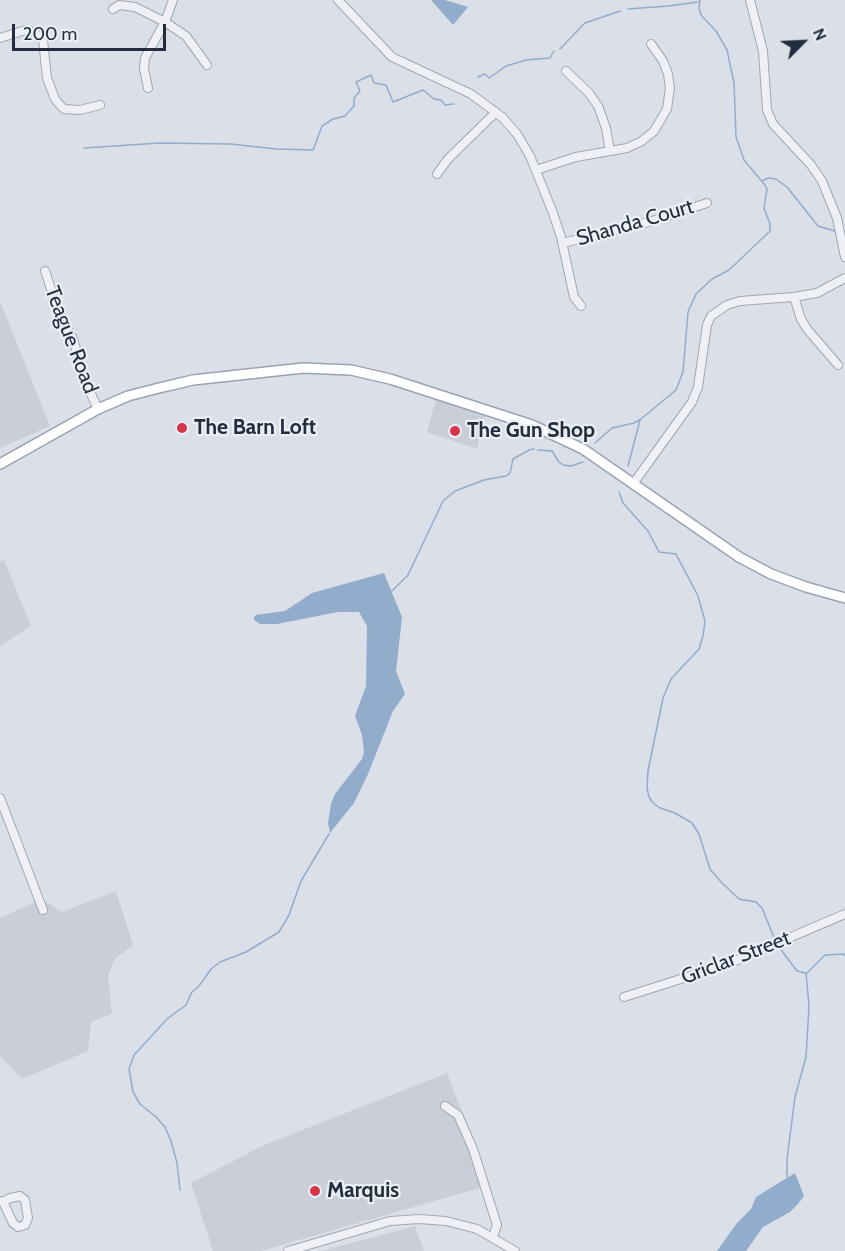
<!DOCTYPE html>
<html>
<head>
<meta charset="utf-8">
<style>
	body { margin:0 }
	#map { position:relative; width:845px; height:1251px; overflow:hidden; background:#dbdfe7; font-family:Cabin,sans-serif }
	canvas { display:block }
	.north { position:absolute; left:773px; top:12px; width:60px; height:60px; -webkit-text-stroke:4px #eaeef5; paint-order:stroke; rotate:66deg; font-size:16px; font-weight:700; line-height:24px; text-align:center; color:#242d3e }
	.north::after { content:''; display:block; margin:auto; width:21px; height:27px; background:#242d3e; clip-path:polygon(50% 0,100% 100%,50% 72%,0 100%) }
	.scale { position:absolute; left:12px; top:24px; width:154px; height:27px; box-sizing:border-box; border:3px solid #242d3e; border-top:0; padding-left:8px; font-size:18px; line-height:21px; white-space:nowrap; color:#242d3e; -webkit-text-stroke:4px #eaeef5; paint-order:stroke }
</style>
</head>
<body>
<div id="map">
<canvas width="845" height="1251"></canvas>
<div class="north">N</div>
<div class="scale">200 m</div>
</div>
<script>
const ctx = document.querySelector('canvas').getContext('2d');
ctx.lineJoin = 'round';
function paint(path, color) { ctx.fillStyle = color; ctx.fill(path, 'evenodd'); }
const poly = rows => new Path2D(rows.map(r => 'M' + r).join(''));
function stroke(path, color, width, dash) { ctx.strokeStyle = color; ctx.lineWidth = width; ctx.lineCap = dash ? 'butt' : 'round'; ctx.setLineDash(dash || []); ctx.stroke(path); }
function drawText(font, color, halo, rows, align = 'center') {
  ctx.font = font + ' Cabin,sans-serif'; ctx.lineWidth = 4.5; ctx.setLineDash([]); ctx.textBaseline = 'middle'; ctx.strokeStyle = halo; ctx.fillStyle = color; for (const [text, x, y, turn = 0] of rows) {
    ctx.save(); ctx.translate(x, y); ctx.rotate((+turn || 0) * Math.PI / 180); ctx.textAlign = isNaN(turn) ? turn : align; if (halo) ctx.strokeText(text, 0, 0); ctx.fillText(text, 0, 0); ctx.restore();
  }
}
paint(poly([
	[0,301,50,426,0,448],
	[436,399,485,416,477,449,427,432],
	[4,560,31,626,0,646,0,562],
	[116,891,133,945,115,959,108,975,112,1014,91,1022,88,1051,22,1079,0,1056,0,918,42,899,62,912],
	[447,1073,490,1185,261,1251,213,1251,191,1183,262,1146],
	[415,1226,424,1251,321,1251]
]), '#c9ced9');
paint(poly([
	[431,0,445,0,468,7,453,25],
	[384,573,402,617,396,671,405,694,393,711,368,774,354,803,330,833,328,823,331,804,335,794,362,759,364,752,362,735,355,716,366,686,367,626,359,612,338,612,277,624,260,624,254,620,254,617,256,615,285,611,312,593],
	[795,1173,804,1196,798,1204,790,1212,763,1227,746,1251,717,1251,737,1223,751,1209,756,1197]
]), '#92accb');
stroke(poly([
	[628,9,668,6,698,2],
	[560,49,585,23,620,11],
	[478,77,485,74,489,78,506,66,526,60,550,58,554,51],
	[84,148,160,143,231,144,276,149,313,150,322,126,333,119,345,116,354,106,354,98,360,91,356,82,371,75,374,83,386,85,393,102,423,90,434,99,441,100,445,105,454,104],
	[762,181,768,178,776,179,787,187,818,226,835,231],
	[595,443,612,428,634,423,641,419,676,390,683,372,688,312,696,294,712,279,729,270,770,231,770,224,764,208,767,189,765,185,744,160,736,137,734,83,727,50,716,31,701,15,699,8,700,0],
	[538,450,552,451,559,462,563,465,571,466,583,462],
	[628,466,640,420],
	[619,492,623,503,648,531,659,552,676,554,698,596,705,621,703,636,699,649,671,679,663,698,648,771,647,788,649,797,653,803,660,808,675,813,692,823,699,834,710,869,721,882,739,899,756,902,762,908,775,940],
	[392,591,408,575,443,501,455,491,484,480,506,476,510,473,513,459,529,450,534,449],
	[779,947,797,971,805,973],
	[807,973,825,955,844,954,845,956],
	[787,1177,787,1159,795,1097,806,1057,809,1006,806,973],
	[180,1190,177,1163,171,1141,165,1127,156,1117,140,1104,133,1092,129,1069,134,1055,167,1019,186,1005,192,992,199,986,211,969,220,962,246,952,279,932,289,915,301,881,329,834]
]), '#92accb', 1.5);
const minor = poly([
	[338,0,392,57,471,94,502,117,517,134,530,156,553,213,561,237,574,297,581,306],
	[750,0,763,51,767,110,773,124,811,165,822,181,837,218,845,257],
	[113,9,119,5,135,7,165,22,186,36,207,65],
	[0,38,26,30,35,33,43,40,47,78,55,99,59,104,64,109,80,110,100,105],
	[566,71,589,93,598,106,606,128,610,151],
	[148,88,144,69,145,58,165,22,173,0],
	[536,170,576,157,627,148,642,141,654,131,667,109,670,88,668,74,663,61,651,44],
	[437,174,448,159,496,112],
	[563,243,649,222,707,203],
	[45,271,57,307,73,339,86,383,98,409],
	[794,297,801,319,807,329,838,365],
	[633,484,692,402,698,387,707,325,711,316,727,305,740,301,794,297,817,293,845,278],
	[0,798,43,910],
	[624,997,728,964,845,914],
	[445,1106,458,1115,473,1149,497,1225,493,1237],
	[0,1201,3,1202,13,1223,18,1227,25,1225,28,1218,25,1200,20,1196,10,1198,3,1202],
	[288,1251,390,1221,419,1219,446,1221,477,1229,515,1251]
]);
const major = poly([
	[0,464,98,409,128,396,159,388,193,380,303,368,351,370,390,379,532,425,583,449,739,557,771,574,806,587,845,598]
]);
stroke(minor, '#a0a6b1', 10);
stroke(major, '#99a3b3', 12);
stroke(minor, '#eef0f5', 8);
stroke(major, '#fff', 9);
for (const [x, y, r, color] of [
	[182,428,6,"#d83448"],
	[455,431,6,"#d83448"],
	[315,1191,6,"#d83448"]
]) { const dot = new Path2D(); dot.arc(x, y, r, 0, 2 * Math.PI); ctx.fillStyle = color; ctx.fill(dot); stroke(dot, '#eaeef5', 2); }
drawText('21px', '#242d3e', '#eaeef5', [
	["Shanda Court",635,223,-16],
	["Teague Road",71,340,69],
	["Griclar Street",736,958,-21]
]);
drawText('bold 21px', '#242d3e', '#eaeef5', [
	["The Barn Loft",194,428],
	["The Gun Shop",467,431],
	["Marquis",327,1191]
], 'left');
</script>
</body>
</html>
